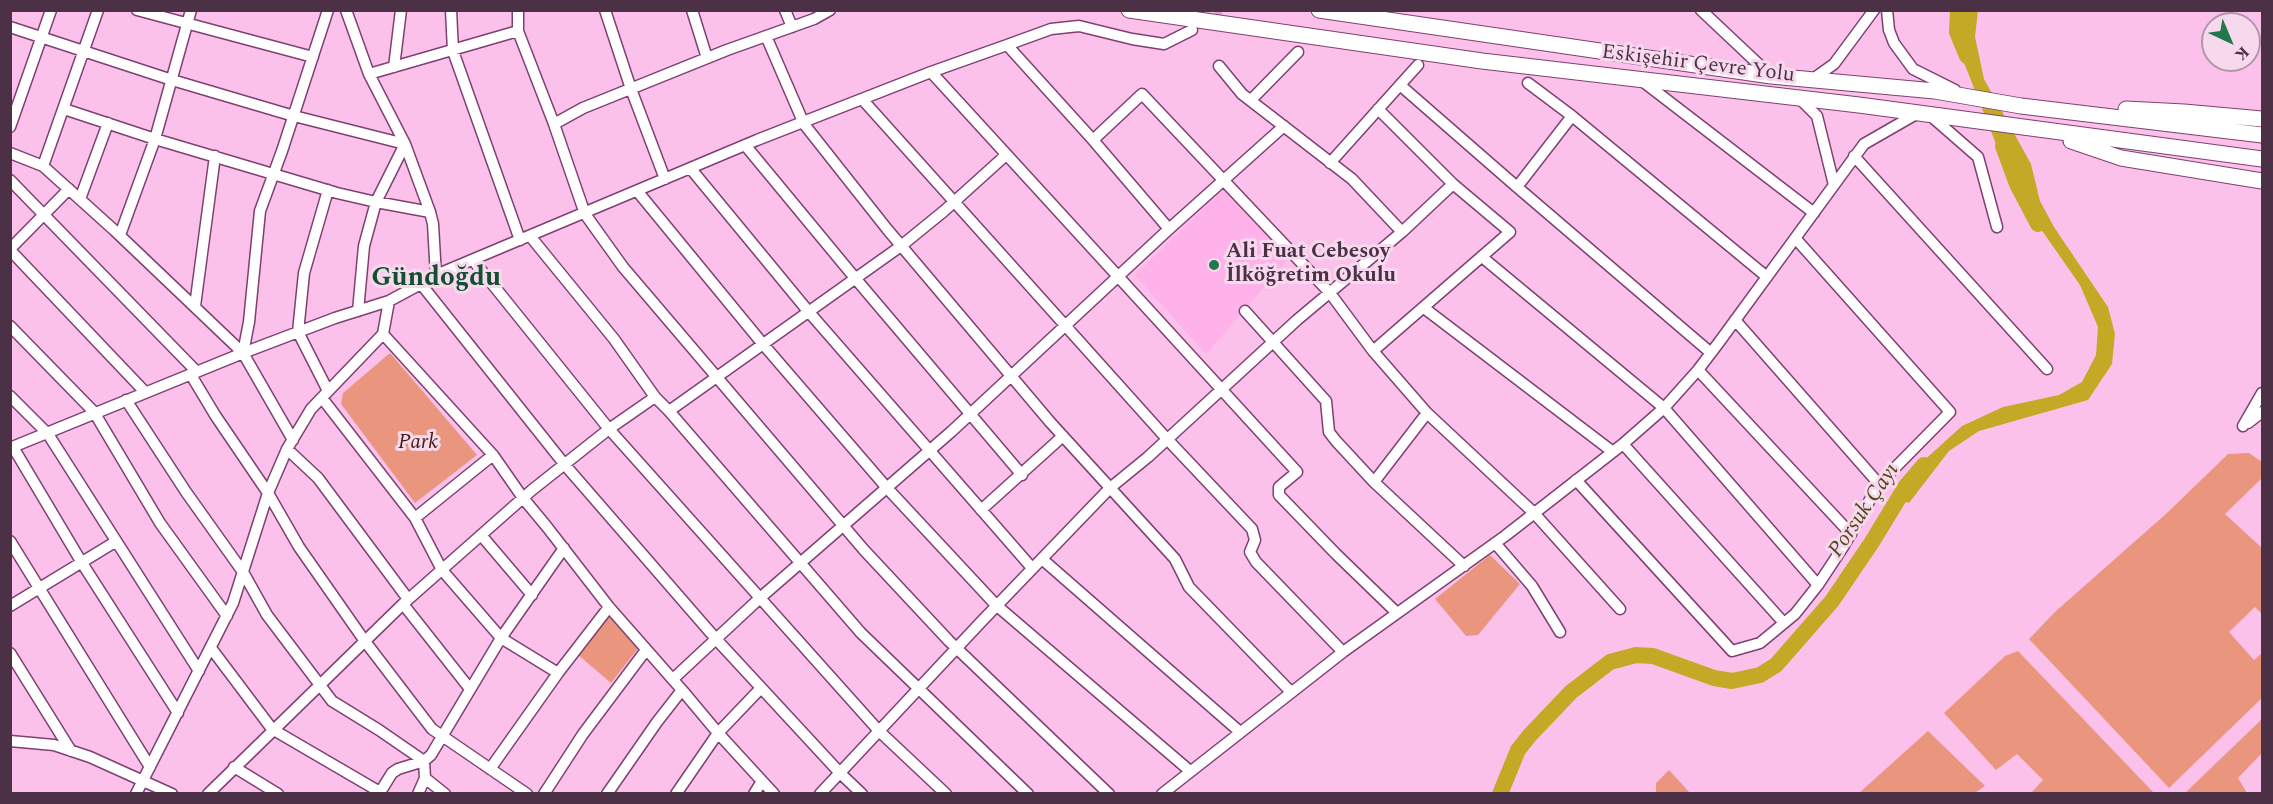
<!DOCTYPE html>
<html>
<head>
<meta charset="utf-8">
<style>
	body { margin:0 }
	#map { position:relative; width:2273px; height:804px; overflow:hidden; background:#fbc1eb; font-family:Spectral,serif }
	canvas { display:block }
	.frame { position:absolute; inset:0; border:12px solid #4c3045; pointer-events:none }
	.north { position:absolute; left:2201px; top:12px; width:60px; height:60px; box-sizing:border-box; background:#f7d9ee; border:2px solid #b395aa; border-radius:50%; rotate:136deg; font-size:16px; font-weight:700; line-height:24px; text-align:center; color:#4c3045 }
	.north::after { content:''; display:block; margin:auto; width:21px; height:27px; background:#21784c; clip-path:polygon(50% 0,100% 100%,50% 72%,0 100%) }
</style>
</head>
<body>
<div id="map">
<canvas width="2273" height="804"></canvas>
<div class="frame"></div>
<div class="north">K</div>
</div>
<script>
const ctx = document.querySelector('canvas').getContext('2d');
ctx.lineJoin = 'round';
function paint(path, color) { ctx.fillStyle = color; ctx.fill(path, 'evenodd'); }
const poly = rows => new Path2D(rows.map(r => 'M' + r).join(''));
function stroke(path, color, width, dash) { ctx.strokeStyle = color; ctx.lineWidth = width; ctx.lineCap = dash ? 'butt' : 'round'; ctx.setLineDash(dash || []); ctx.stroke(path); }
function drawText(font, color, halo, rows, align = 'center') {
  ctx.font = font + ' Spectral,serif'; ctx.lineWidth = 6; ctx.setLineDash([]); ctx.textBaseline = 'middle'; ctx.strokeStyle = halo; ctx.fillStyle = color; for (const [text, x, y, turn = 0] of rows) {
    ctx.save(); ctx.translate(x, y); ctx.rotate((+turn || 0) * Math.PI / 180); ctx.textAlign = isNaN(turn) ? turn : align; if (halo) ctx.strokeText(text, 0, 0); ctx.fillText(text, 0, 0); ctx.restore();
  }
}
paint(poly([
	[1226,189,1292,255,1206,354,1135,275,1221,191]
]), '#ffb1ea');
paint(poly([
	[390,353,477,455,415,503,341,404,343,393],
	[2249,453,2262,462,2262,478,2225,514,2262,548,2262,614,2255,607,2229,632,2254,660,2262,653,2262,698,2169,788,2029,639,2056,611,2167,513,2228,454],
	[1490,555,1520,584,1478,635,1466,636,1435,599],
	[606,610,639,647,611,683,577,654],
	[2018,651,2154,793,2031,793,2043,780,2017,754,1996,770,1944,713,2005,656],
	[2262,719,2262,753,2238,778,2247,793,2185,793],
	[1928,731,1985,786,1975,793,1859,793],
	[1669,770,1690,793,1656,793,1656,783]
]), '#ea967e');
paint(poly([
	[1960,11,1978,11,1975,37,1984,79,2031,164,2040,201,2054,227,2108,307,2115,334,2112,364,2088,400,1979,431,1949,451,1909,503,1899,499,1919,465,1962,426,2003,407,2059,395,2082,382,2096,355,2098,327,2080,285,2031,215,2022,185,1998,149,1959,50]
]), '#c4a927');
stroke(poly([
	[1958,10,1957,32,1967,56],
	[2003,146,2017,184,2038,224],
	[1500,794,1518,750,1530,735,1571,692,1610,662,1636,655,1653,656,1714,678,1732,681,1760,675,1776,665,1832,601,1872,542,1906,486,1924,465]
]), '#c4a927', 16);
stroke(poly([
	[1203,22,1220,10]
]), '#d8a4ca', 10, [10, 5]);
const minor = poly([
	[98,10,43,166,114,230,243,353,293,440],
	[137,10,313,57],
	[346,10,369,74],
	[451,10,453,51,520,240],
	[518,10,518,31,554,124],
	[605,10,631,89,665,179],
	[692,10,707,58],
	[785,10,792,27],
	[830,10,814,19,727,50,583,108,554,124,585,214,623,267,864,550,949,641,1109,794],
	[1701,10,1771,76],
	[1887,10,1889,30,1894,43,1913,69,1955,90],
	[10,27,172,80,294,116,405,144,376,202,364,246,358,311],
	[766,36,804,124,887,229,1050,422,1175,559,1189,587,1291,692],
	[1007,45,1093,140,1142,94,1330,293,1373,351],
	[1418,65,1400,85,1517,187],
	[1219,66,1242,94,1352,179,1402,232],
	[394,67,401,10],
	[931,72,1297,472,1279,487,1279,495,1336,554,1397,613],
	[1813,79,1834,64,1874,10],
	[1641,80,1814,213],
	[1528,83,1572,116,1767,277],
	[1799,98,1817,116,1834,185],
	[862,99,1167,439,1252,529,1255,540,1250,552,1256,562,1343,652],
	[1251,100,1298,52],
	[64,109,155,139,337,193,376,202,430,212],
	[1378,109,1453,184,1510,232,1373,351,1427,413,1534,513,1620,609],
	[1572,116,1517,187,1711,353],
	[1931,116,1978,157,1997,227],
	[10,127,51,10],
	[1093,140,1169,229],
	[745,145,855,278,1022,475],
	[10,153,43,166],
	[1854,156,2047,369],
	[1330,163,1400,85],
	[691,169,808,311,1032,568],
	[10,180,197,372],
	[328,190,304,273,298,332,328,391],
	[638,192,762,343,887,488,996,605,1190,771],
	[80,199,108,123],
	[120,235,155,139,191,10],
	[530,236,614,339,655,397,669,411,901,246,944,211,1006,155],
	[1796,239,1950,412,1879,484],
	[10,249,69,189],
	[10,250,145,392],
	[1482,257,1664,408,1818,585],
	[473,260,609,429,879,731,946,794],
	[436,276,433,224,430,212,405,144,369,74,518,31],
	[421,284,565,465,716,639,840,773,862,794],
	[195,306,215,156],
	[1424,308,1613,452],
	[1245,311,1326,401,1329,432,1336,441,1374,482,1464,566],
	[10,326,94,412,160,523,227,616],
	[383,334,493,455,523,498,547,527,609,607,682,690],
	[243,353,249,322,260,211,282,151,328,10],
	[1698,370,1851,534],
	[191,375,215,415,268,493,299,547,364,640,432,729,527,794],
	[10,396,48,434,199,671],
	[322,398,415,518,493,455],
	[126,400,186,492,243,572,267,615,332,701,379,730,424,761,425,778,418,794],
	[669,411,861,633,1028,794],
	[2248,423,2262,412],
	[2243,426,2262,393],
	[1623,444,1784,623],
	[13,447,82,563,178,713],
	[10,448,243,353,335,318,389,301,443,272,757,140,931,72,1007,45,1051,29,1079,26,1132,39,1164,44,1192,30],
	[287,449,318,478,408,599],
	[1576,480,1732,651,1760,643,1795,614,1818,585,1843,547,1879,484,1735,320],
	[1374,482,1427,413],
	[981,510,1063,436],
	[415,518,442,570,501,638,558,673],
	[481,535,532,595],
	[10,541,150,767],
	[1495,543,1532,586,1560,632],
	[1042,559,1240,732],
	[403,604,470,689],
	[10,606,115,542],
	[211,648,272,729,380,792],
	[10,653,71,751],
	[673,679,760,598,952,431,1169,229,1284,126],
	[10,741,54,745,90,757,172,794],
	[234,767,278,794],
	[490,769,558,673,609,607],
	[425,778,445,794],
	[136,794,233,603,268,493,287,449,311,409,383,334,389,301],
	[208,794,403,604,532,490,609,429,655,397],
	[379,794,392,773,398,769,424,761,431,755,501,638,564,548],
	[544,794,583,734,646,650],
	[607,794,657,722,682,690,718,733,762,781],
	[676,794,718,733,761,688],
	[754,794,762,781,774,794],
	[820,794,981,622,1110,488,1148,457,1297,320,1402,232,1453,184],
	[1162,794,1343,652,1505,536,1623,444,1664,408,1698,370,1720,341,1864,144,1918,113]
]);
const highway = poly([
	[1129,10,1482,61,1859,105,2262,159],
	[1319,10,1771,76,1935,91,2021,106,2262,135],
	[2126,109,2184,112,2262,119],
	[2071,141,2121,158,2262,181]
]);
stroke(minor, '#7e4070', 13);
stroke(highway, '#7e4070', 17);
stroke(minor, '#fff', 10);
stroke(highway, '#fff', 15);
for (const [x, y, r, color] of [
	[1214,265,6,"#21784c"]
]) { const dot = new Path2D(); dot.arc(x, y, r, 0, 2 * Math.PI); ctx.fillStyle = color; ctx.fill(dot); stroke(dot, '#f7d9ee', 2); }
drawText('21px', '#4c3045', '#f7d9ee', [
	["Eskişehir Çevre Yolu",1698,65,7]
]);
drawText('bold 21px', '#4c3045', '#f7d9ee', [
	["Ali Fuat Cebesoy",1226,253],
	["İlköğretim Okulu",1226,277]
], 'left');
drawText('italic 21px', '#461b0f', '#f7d9ee', [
	["Park",418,444]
]);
drawText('italic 22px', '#524716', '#f7d9ee', [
	["Porsuk Çayı",1865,511,-56]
]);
drawText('bold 27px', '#144f31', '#f7d9ee', [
	["Gündoğdu",436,280]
]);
</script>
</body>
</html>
